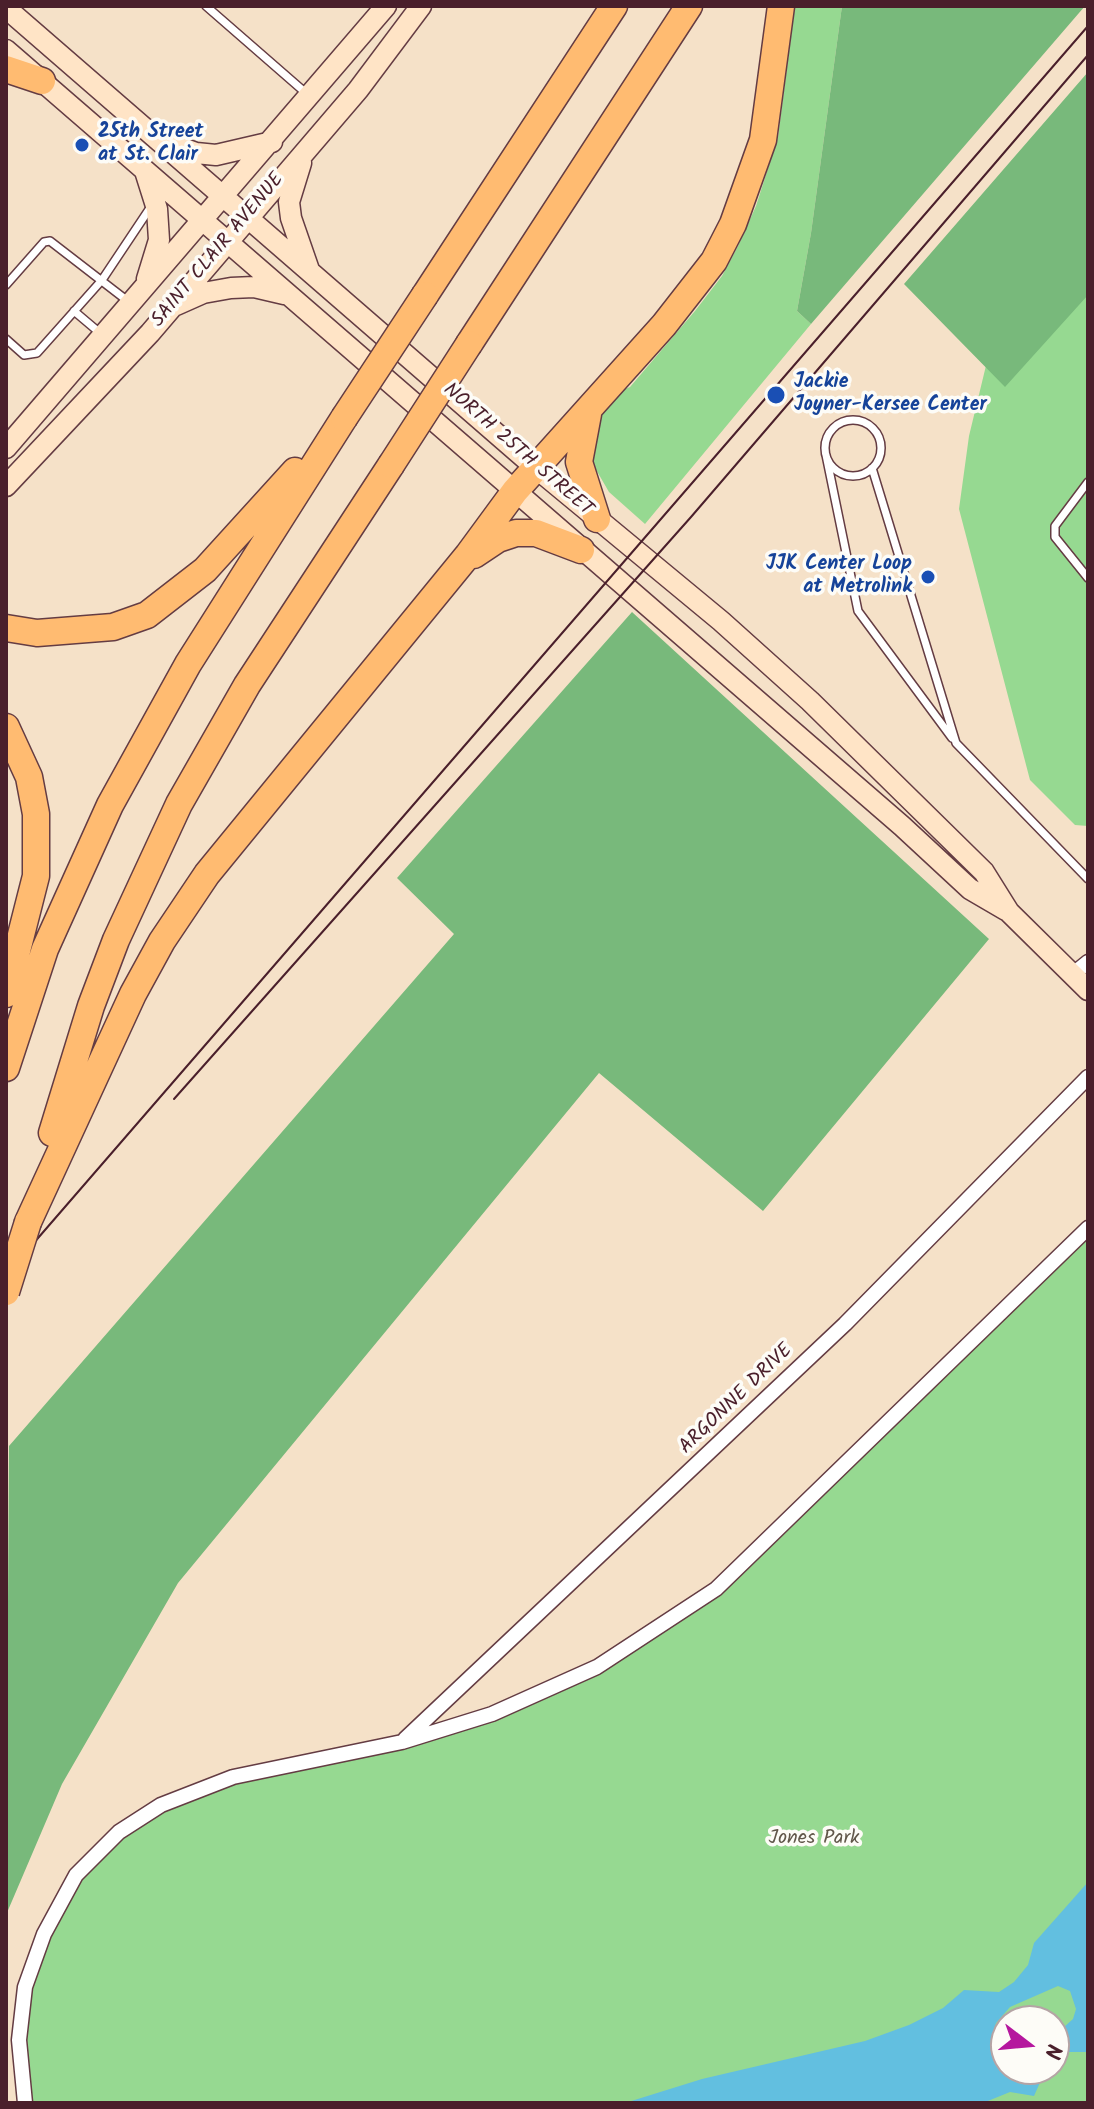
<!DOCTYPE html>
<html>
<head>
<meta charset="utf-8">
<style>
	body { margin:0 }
	#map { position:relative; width:1094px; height:2109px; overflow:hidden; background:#f5e1c8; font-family:Kalam,sans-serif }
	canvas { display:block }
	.frame { position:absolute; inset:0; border:8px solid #4a1f2b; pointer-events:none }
	.north { position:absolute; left:990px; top:2005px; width:80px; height:80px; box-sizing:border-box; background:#fdfcf7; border:2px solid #b5a4a5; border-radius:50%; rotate:106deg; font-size:22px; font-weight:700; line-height:32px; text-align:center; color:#4a1f2b }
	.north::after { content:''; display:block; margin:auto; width:28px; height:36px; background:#b5179e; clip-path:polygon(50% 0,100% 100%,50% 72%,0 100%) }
</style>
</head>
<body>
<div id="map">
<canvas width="1094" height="2109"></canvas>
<div class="frame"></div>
<div class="north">N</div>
</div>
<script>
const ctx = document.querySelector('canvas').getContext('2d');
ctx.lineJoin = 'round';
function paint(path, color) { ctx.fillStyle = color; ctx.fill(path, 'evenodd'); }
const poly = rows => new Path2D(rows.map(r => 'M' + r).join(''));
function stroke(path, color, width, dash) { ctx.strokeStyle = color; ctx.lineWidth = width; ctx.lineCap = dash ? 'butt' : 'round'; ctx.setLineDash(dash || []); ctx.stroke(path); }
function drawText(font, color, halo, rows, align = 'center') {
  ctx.font = font + ' Kalam,sans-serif'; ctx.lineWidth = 7; ctx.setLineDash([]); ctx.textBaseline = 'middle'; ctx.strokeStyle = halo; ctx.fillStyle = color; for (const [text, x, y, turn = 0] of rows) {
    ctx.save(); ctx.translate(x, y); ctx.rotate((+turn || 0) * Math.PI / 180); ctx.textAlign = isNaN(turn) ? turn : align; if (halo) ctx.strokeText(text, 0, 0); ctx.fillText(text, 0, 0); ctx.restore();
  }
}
paint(poly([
	[795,6,842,6,811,233,797,311,811,324,645,524,609,492,591,461,598,416,617,392,630,387,695,311,722,276,738,246,756,206,778,137],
	[1088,236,1088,826,1075,825,1030,780,959,509,969,436,990,349],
	[1088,1228,1088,2103,25,2103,25,1987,76,1875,119,1832,233,1777,402,1742,597,1667,716,1589],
	[1006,2021,1054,2021,1054,2069,1006,2069]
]), '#96d991');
paint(poly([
	[842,6,1085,6,811,324,797,311,811,233],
	[1088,72,1088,295,1005,387,904,284],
	[632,612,989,939,763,1211,599,1073,178,1583,62,1784,6,1915,9,1446,454,934,397,878]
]), '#78b97b');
paint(poly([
	[1088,1882,1088,2052,1067,2052,1054,2061,1054,2036,1073,2019,1076,2009,1070,1991,1058,1986,1010,2007,996,2023,992,2036,1006,2052,1006,2069,1046,2069,1034,2096,1010,2092,983,2103,625,2103,702,2079,865,2041,909,2025,943,2008,964,1990,999,1992,1014,1982,1028,1965,1034,1943]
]), '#62bfe0');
const lane = poly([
	[206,6,307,94],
	[6,285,44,242,50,241,129,302],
	[74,311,100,333],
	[6,339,24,355,37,353,102,280,152,205],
	'825 448a28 28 0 1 1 56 0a28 28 0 1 1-56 0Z',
	[826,455,858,611,952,738],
	[872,468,956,743,1088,879],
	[1088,482,1055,526,1055,537,1088,578]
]);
const street = poly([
	[1072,975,1088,962],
	[405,1739,845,1324,1088,1077],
	[25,2103,19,2040,25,1987,44,1934,76,1875,119,1832,161,1805,233,1777,402,1742,492,1714,597,1667,716,1589,1088,1228]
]);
const secondary = poly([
	[6,8,536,468,721,621,810,701,984,872,1009,912,1088,990],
	[6,50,902,826,970,889,1006,910],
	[172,144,196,153,216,155,272,142],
	[301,163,289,202,291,218,309,270],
	[145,171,157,209,159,240,147,279],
	[176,305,203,293,231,288,254,287,284,294],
	[6,448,386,6],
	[6,486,150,333,358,90,421,6]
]);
const highway = poly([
	[6,69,42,81],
	[425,295,614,6],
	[469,344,689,6],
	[588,414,579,462,597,519],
	[474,555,498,539,516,533,536,533,581,550],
	[6,628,37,633,113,627,147,615,205,570,295,471],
	[6,727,29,777,36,814,36,876,6,994],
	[6,1068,45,949,110,805,188,664,344,418],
	[52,1133,91,1006,116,940,179,804,247,685,391,465],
	[28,1222,133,994,162,941,207,874,468,555,515,491,664,325,714,261,733,224,763,140,781,6]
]);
stroke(lane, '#643c43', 10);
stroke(street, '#643c43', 17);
stroke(secondary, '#643c43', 23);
stroke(highway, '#643c43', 29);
stroke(lane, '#fff', 7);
stroke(street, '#fff', 14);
stroke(secondary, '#ffe4c6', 20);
stroke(highway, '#ffbb71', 26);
stroke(poly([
	[174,1099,691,517,1088,55],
	[6,1275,1088,26],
	[6,1292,27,1268]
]), '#4a1f2b', 2);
const highwayBridge = poly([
	[344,418,425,295],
	[391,465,469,344],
	[6,1292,28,1222]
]);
stroke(highwayBridge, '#643c43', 29, []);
stroke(highwayBridge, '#ffbb71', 26);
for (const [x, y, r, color] of [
	[82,145,8,"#1a4fb4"],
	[776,395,10,"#1a4fb4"],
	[928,577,8,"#1a4fb4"]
]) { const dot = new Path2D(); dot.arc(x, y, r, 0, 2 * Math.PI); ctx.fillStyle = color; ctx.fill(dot); stroke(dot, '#fdfcf7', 3); }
drawText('bold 20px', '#164399', '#fdfcf7', [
	["25th Street",98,134],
	["at St. Clair",98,157],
	["Jackie",794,384],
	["Joyner-Kersee Center",794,407],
	["JJK Center Loop",912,566,"right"],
	["at Metrolink",912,589,"right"]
], 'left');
drawText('20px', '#4a1f2b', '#fdfcf7', [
	["SAINT CLAIR AVENUE",219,251,-50],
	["NORTH 25TH STREET",517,451,41],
	["ARGONNE DRIVE",737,1400,-44]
]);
drawText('20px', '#61574a', '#fdfcf7', [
	["Jones Park",814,1840]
]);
</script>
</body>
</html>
